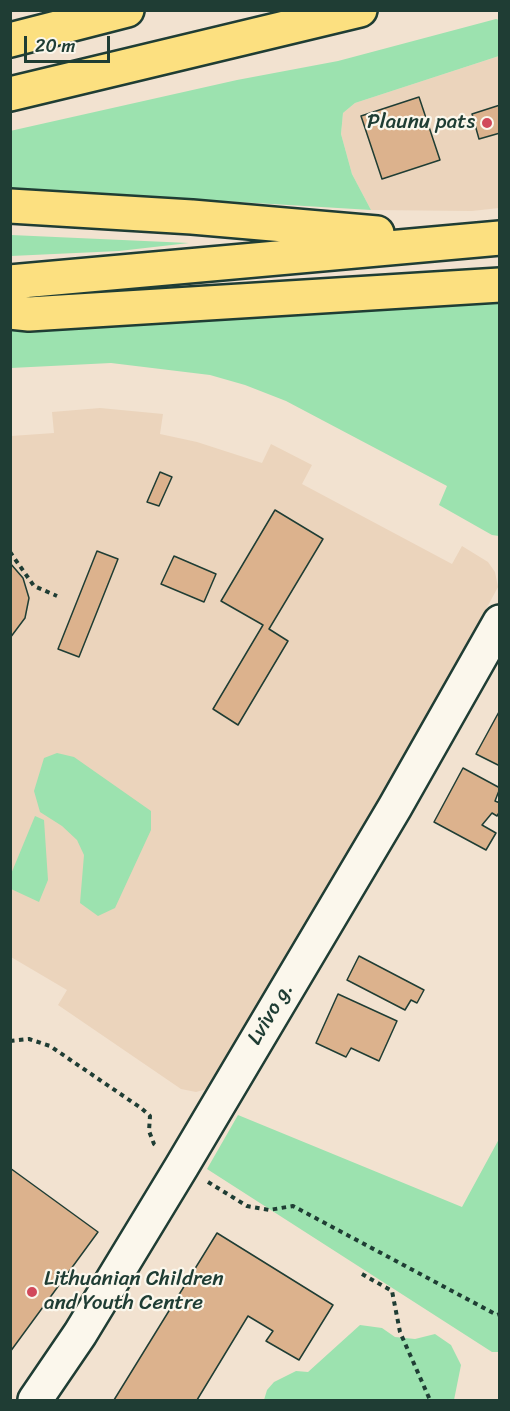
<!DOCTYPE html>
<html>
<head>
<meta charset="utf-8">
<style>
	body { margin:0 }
	#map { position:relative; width:510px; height:1411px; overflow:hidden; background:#f2e2d0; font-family:Sriracha,sans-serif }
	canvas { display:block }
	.frame { position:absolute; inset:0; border:12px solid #1f3d34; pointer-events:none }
	.scale { position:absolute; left:24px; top:36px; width:86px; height:27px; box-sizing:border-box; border:3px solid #1f3d34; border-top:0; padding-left:8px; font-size:18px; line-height:21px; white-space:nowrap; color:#1f3d34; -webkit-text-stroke:4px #fbf7ec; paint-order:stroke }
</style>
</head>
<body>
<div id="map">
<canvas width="510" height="1411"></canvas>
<div class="frame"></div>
<div class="scale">20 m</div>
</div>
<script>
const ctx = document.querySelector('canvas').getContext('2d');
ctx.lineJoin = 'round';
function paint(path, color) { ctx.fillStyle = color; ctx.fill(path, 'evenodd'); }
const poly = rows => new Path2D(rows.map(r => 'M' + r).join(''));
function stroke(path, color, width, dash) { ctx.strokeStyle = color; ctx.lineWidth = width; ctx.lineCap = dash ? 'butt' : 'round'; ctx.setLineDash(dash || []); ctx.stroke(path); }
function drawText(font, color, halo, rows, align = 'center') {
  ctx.font = font + ' Sriracha,sans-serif'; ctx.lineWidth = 4.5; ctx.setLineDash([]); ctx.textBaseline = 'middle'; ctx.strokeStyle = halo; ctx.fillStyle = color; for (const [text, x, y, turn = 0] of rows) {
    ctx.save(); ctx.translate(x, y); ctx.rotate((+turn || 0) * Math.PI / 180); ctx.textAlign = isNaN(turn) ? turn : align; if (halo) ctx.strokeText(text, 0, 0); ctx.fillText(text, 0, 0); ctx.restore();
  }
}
paint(poly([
	[499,56,499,208,472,211,371,210,352,174,341,134,343,113,355,103],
	[100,408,163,414,160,434,197,442,262,463,271,444,312,465,302,484,452,564,462,546,488,562,495,572,498,587,446,683,216,1080,207,1089,196,1092,181,1089,58,1005,67,990,11,957,11,436,54,433,52,412]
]), '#ebd4bc');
paint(poly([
	[496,19,499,20,499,56,355,103,343,113,341,134,352,174,371,210,155,197,11,192,10,131,237,80,338,61],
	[11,235,189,243,119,251,11,256],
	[499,297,499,536,492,535,439,505,447,486,286,401,245,385,210,375,111,363,11,368,10,326],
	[57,753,74,757,151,811,151,830,115,908,98,916,80,903,84,855,77,840,62,826,40,812,34,791,44,758],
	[35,816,44,820,48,880,39,902,11,889,11,874],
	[238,1115,462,1207,499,1139,499,1352,492,1352,207,1169],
	[360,1325,382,1328,395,1337,415,1339,435,1334,451,1345,461,1365,454,1400,264,1400,267,1390,274,1382,296,1371,308,1372]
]), '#9ce2af');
const building = poly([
	[419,97,440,160,382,179,361,116,419,97],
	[500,105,500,133,479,139,472,114,500,105],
	[160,472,172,477,159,506,147,502,160,472],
	[275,510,323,539,269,629,288,641,238,725,213,709,263,625,221,601,275,510],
	[97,551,118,559,79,657,58,649,97,551],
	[174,556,216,574,204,602,161,584,174,556],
	[10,563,23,578,29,598,25,618,10,638,10,563],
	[500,710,500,766,476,754,500,710],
	[463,768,500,788,495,801,500,803,500,811,497,816,492,813,482,825,496,833,486,850,434,822,463,768],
	[359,956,424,990,417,1003,411,1000,405,1010,347,980,359,956],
	[338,994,397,1021,379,1061,351,1048,346,1057,316,1043,338,994],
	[10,1168,98,1232,10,1352,10,1168],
	[217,1233,333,1305,299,1360,266,1341,273,1331,248,1316,197,1400,114,1400,217,1233]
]);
paint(building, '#dcb28d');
stroke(building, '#1f3d34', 1.5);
const street = poly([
	[35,1400,80,1334,182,1166,395,807,500,622]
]);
const primary = poly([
	[10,312,29,314,500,285]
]);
const highway = poly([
	[10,40,127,10],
	[10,94,360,10],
	[10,206,192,217,377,233],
	[10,282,500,238]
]);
stroke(street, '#1f3d34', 38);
stroke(primary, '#1f3d34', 38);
stroke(highway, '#1f3d34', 38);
stroke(poly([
	[10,552,34,586,57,596],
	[10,1041,29,1039,50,1046,141,1108,150,1116,149,1131,154,1144,158,1147],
	[208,1182,247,1206,269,1210,293,1206,497,1315,500,1314],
	[362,1274,392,1291,400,1332,430,1400]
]), '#1f3d34', 4, [4.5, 4.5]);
stroke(street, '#fbf7ec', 33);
stroke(primary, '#fce080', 33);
stroke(highway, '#fce080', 33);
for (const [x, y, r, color] of [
	[487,123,6,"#d1495b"],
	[32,1292,6,"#d1495b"]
]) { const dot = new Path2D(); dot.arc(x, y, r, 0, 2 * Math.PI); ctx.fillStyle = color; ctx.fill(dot); stroke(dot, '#fbf7ec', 2); }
drawText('21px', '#1f3d34', '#fbf7ec', [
	["Plaunu pats",475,123],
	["Lithuanian Children",44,1280,"left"],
	["and Youth Centre",44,1304,"left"]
], 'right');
drawText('21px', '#1f3d34', '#fbf7ec', [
	["Lvivo g.",271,1014,-59]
]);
</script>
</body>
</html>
